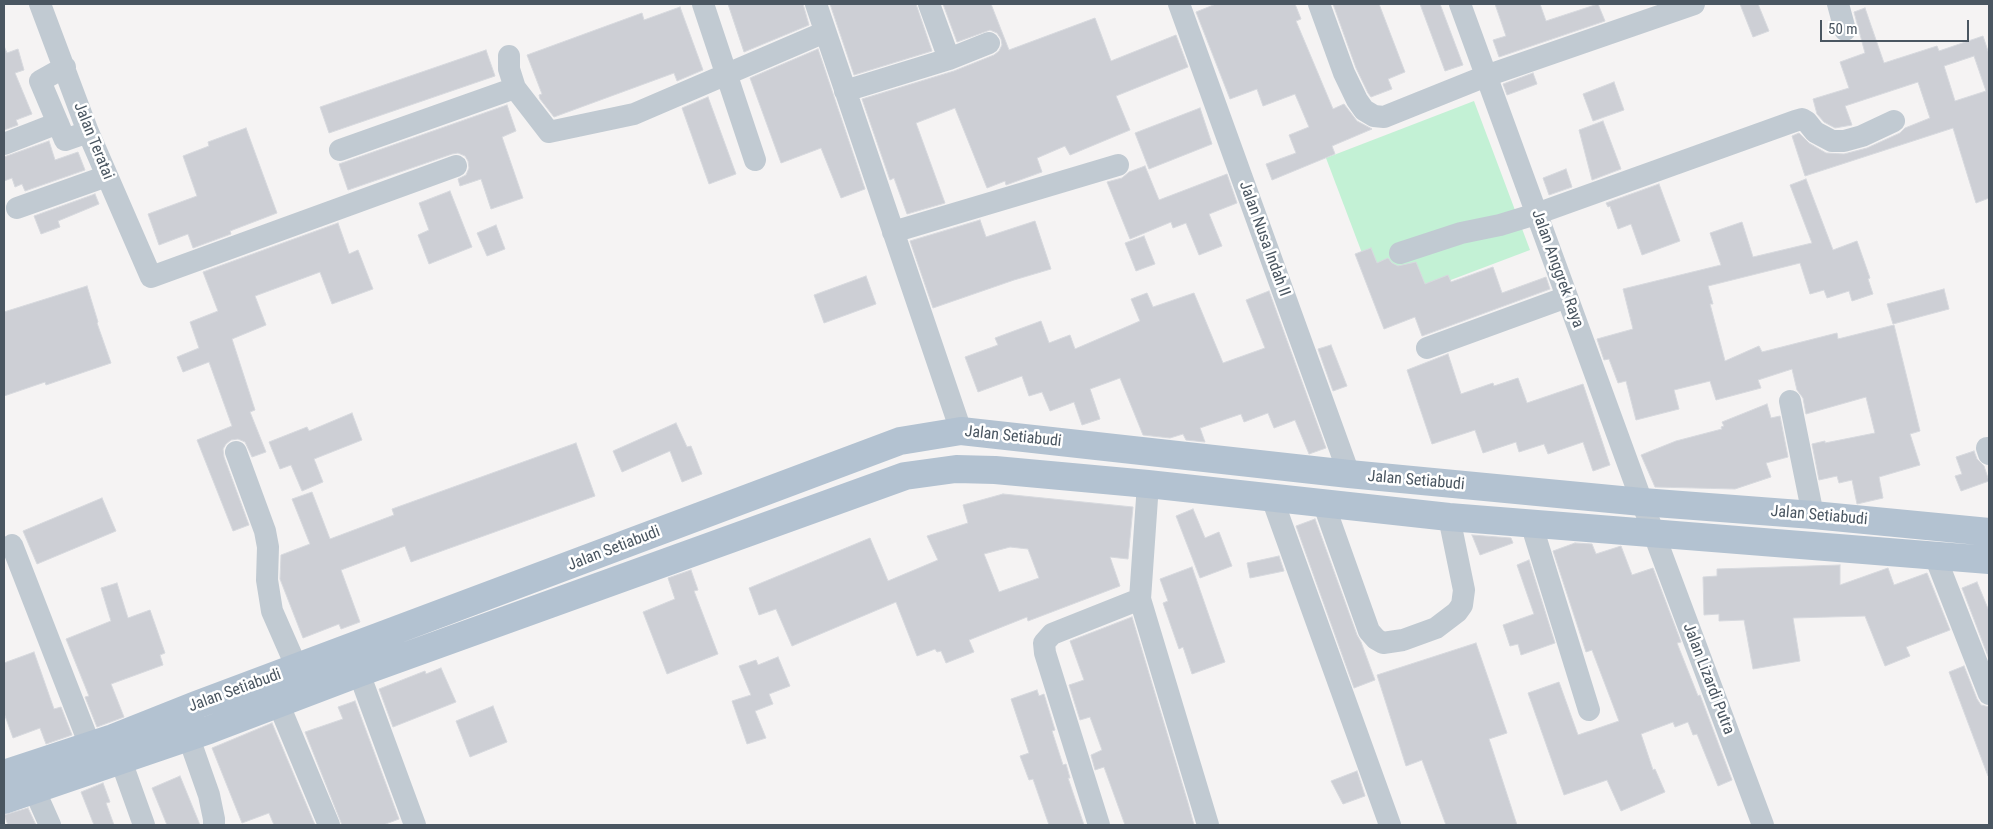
<!DOCTYPE html>
<html>
<head>
<meta charset="utf-8">
<style>
	body { margin:0 }
	#map { position:relative; width:1993px; height:829px; overflow:hidden; background:#f5f3f3; font-family:"Roboto Condensed",sans-serif }
	canvas { display:block }
	.frame { position:absolute; inset:0; border:5px solid #4a5661; pointer-events:none }
	.scale { position:absolute; left:1820px; top:20px; width:149px; height:22px; box-sizing:border-box; border:2px solid #4a5661; border-top:0; padding-left:6px; font-size:15px; line-height:18px; white-space:nowrap; color:#4a5661; -webkit-text-stroke:4px #fff; paint-order:stroke }
</style>
</head>
<body>
<div id="map">
<canvas width="1993" height="829"></canvas>
<div class="frame"></div>
<div class="scale">50 m</div>
</div>
<script>
const ctx = document.querySelector('canvas').getContext('2d');
ctx.lineJoin = 'round';
function paint(path, color) { ctx.fillStyle = color; ctx.fill(path, 'evenodd'); }
const poly = rows => new Path2D(rows.map(r => 'M' + r).join(''));
function stroke(path, color, width, dash) { ctx.strokeStyle = color; ctx.lineWidth = width; ctx.lineCap = dash ? 'butt' : 'round'; ctx.setLineDash(dash || []); ctx.stroke(path); }
function drawText(font, color, halo, rows, align = 'center') {
  ctx.font = font + ' "Roboto Condensed",sans-serif'; ctx.lineWidth = 5; ctx.setLineDash([]); ctx.textBaseline = 'middle'; ctx.strokeStyle = halo; ctx.fillStyle = color; for (const [text, x, y, turn = 0] of rows) {
    ctx.save(); ctx.translate(x, y); ctx.rotate((+turn || 0) * Math.PI / 180); ctx.textAlign = isNaN(turn) ? turn : align; if (halo) ctx.strokeText(text, 0, 0); ctx.fillText(text, 0, 0); ctx.restore();
  }
}
paint(poly([
	[1474,101,1530,250,1382,306,1326,158]
]), '#c3f1d5');
const building = poly([
	[728,4,803,4,809,25,744,52,728,4],
	[830,4,916,4,932,51,854,75,830,4],
	[943,4,991,4,1009,50,1095,18,1111,61,1176,35,1188,67,1116,96,1130,130,1070,155,1065,146,1037,158,1042,172,1006,185,1005,181,987,188,955,108,916,123,945,203,907,214,894,178,890,180,862,99,954,71,994,55,999,51,1002,45,1001,39,997,33,990,30,957,42,943,4],
	[1216,4,1295,4,1301,19,1296,21,1333,109,1344,104,1357,121,1372,129,1332,146,1335,154,1272,180,1266,164,1296,153,1289,135,1309,127,1295,94,1263,106,1257,89,1230,99,1196,12,1216,4],
	[1333,4,1379,4,1405,72,1388,79,1392,89,1371,97,1368,93,1356,68,1333,4],
	[1420,4,1440,4,1463,65,1445,71,1420,4],
	[1495,4,1540,4,1546,21,1598,4,1605,21,1499,57,1493,40,1506,36,1495,4],
	[1740,4,1758,4,1769,31,1753,37,1740,4],
	[680,7,703,70,677,81,674,73,554,117,540,99,539,95,542,94,527,55,642,13,644,20,680,7],
	[1865,8,1884,63,1937,46,1939,51,1983,36,1989,54,1989,198,1976,203,1953,128,1805,176,1792,136,1799,133,1809,143,1826,153,1844,154,1867,148,1900,133,1905,128,1930,118,1918,82,1845,106,1852,125,1835,128,1824,122,1817,114,1813,99,1849,88,1840,62,1865,53,1854,12,1865,8],
	[1974,56,1986,91,1955,101,1944,66,1974,56],
	[4,46,7,53,18,49,24,70,15,73,32,114,16,120,18,125,4,130,4,46],
	[818,49,865,189,841,198,821,148,781,163,750,78,818,49],
	[486,50,495,76,329,133,320,107,486,50],
	[1533,73,1537,84,1507,95,1503,84,1533,73],
	[1614,82,1624,110,1593,121,1583,94,1614,82],
	[708,97,736,174,709,184,682,108,708,97],
	[507,105,516,131,502,137,523,198,491,209,481,179,460,186,458,179,466,175,469,168,468,161,465,156,458,153,452,154,348,190,339,164,507,105],
	[1200,108,1212,144,1149,169,1135,133,1200,108],
	[1603,121,1621,169,1592,180,1579,130,1603,121],
	[246,128,277,213,230,231,231,234,193,248,188,234,159,245,148,214,197,196,183,156,209,146,208,142,246,128],
	[49,141,55,160,78,152,85,170,25,191,22,184,15,187,12,178,4,181,4,157,49,141],
	[1145,166,1159,200,1227,174,1237,203,1209,214,1222,246,1199,255,1186,223,1173,228,1171,222,1130,239,1107,182,1122,178,1129,172,1145,166],
	[1566,169,1572,187,1549,195,1543,178,1566,169],
	[1806,179,1833,250,1857,241,1870,278,1868,279,1873,294,1852,301,1849,291,1827,298,1824,290,1810,294,1800,263,1708,286,1713,304,1710,304,1725,361,1759,346,1762,352,1837,333,1838,339,1894,325,1920,431,1910,434,1920,465,1879,477,1883,498,1857,504,1852,480,1839,483,1837,476,1819,480,1812,444,1825,441,1825,443,1875,433,1866,397,1806,414,1803,398,1797,390,1792,369,1758,380,1761,388,1716,400,1710,381,1674,390,1679,409,1636,420,1626,381,1618,383,1609,359,1604,360,1597,339,1633,329,1623,289,1721,265,1710,233,1742,222,1753,257,1812,243,1790,185,1806,179],
	[1659,184,1680,241,1642,255,1631,224,1618,229,1610,206,1608,207,1606,203,1659,184],
	[450,191,472,247,429,264,418,235,429,230,419,203,450,191],
	[95,194,99,204,58,221,60,227,41,234,34,216,95,194],
	[980,220,986,237,1035,221,1051,269,1014,280,933,308,910,241,980,220],
	[338,223,349,254,358,250,373,289,332,304,320,272,255,296,266,325,232,339,255,410,250,412,266,452,252,457,245,442,238,439,231,440,226,444,223,449,224,457,249,525,233,531,197,440,232,426,209,362,183,372,177,357,199,348,190,322,218,311,203,272,338,223],
	[496,225,505,249,487,256,477,233,496,225],
	[1144,236,1155,264,1136,271,1125,243,1144,236],
	[1371,248,1377,263,1388,258,1392,263,1398,266,1416,262,1425,284,1448,275,1451,282,1493,267,1502,293,1546,277,1550,289,1422,336,1415,317,1384,329,1355,254,1371,248],
	[866,276,876,304,824,323,814,295,866,276],
	[87,286,98,322,97,323,111,363,46,385,45,382,4,396,4,312,87,286],
	[1944,289,1949,309,1893,324,1887,304,1944,289],
	[1269,291,1326,448,1309,454,1295,420,1274,428,1268,413,1244,422,1241,414,1200,428,1205,442,1186,440,1183,434,1170,438,1143,435,1120,378,1090,389,1100,419,1082,425,1074,402,1050,411,1042,392,1029,396,1022,376,978,392,965,357,998,345,995,338,1041,321,1049,343,1070,335,1075,349,1140,321,1131,299,1147,293,1153,307,1194,293,1223,363,1265,348,1246,300,1269,291],
	[1331,345,1347,386,1333,391,1318,349,1331,345],
	[1448,354,1461,394,1493,383,1494,386,1518,378,1527,403,1583,384,1610,465,1593,471,1583,442,1548,454,1544,444,1519,452,1516,442,1483,453,1475,430,1432,444,1407,370,1448,354],
	[1767,404,1771,418,1780,416,1788,457,1766,463,1771,477,1735,489,1655,487,1641,455,1676,441,1722,429,1721,427,1724,426,1722,422,1767,404],
	[352,413,362,440,314,459,323,482,302,491,291,465,280,469,269,442,307,427,309,431,352,413],
	[676,423,687,447,691,446,702,474,682,482,670,451,622,472,613,451,676,423],
	[576,443,595,496,411,562,405,546,341,570,360,622,341,629,339,624,303,638,280,579,281,555,310,544,292,499,312,492,330,539,394,515,392,509,576,443],
	[1974,451,1977,459,1984,466,1989,481,1961,491,1955,476,1962,474,1956,457,1974,451],
	[1003,494,1133,507,1128,559,1110,557,1120,586,1028,621,1027,617,969,640,974,652,946,663,941,651,937,652,935,649,917,656,896,602,792,646,776,609,759,615,749,588,870,538,888,581,938,560,927,536,968,523,963,505,1003,494],
	[1010,547,1028,549,1039,578,999,592,984,554,1010,547],
	[102,498,116,531,37,564,23,531,102,498],
	[1193,509,1205,538,1219,532,1232,566,1200,578,1176,516,1193,509],
	[1315,519,1357,635,1361,642,1375,680,1354,688,1296,526,1315,519],
	[1472,535,1511,538,1513,543,1480,555,1472,535],
	[1575,543,1592,544,1596,554,1621,546,1632,575,1653,568,1681,642,1677,643,1698,696,1700,695,1732,780,1718,786,1697,734,1693,735,1688,722,1675,727,1673,722,1641,734,1653,770,1655,769,1665,792,1621,811,1607,780,1564,795,1528,693,1559,682,1578,735,1619,721,1592,650,1586,652,1553,551,1575,543],
	[1279,556,1284,571,1250,578,1247,563,1279,556],
	[1529,560,1555,643,1521,655,1518,644,1510,646,1503,625,1534,614,1517,565,1529,560],
	[1840,565,1840,585,1888,568,1894,585,1927,573,1950,630,1906,647,1910,656,1885,666,1865,616,1793,618,1800,661,1753,669,1744,620,1719,621,1719,614,1704,615,1703,577,1717,576,1717,569,1840,565],
	[1192,567,1225,662,1192,674,1183,647,1179,649,1163,603,1168,601,1160,579,1192,567],
	[691,570,698,590,694,591,718,654,667,674,643,612,675,599,668,578,691,570],
	[1977,582,1989,611,1989,659,1962,588,1977,582],
	[117,583,128,618,150,610,165,653,160,655,163,665,111,684,124,717,97,727,85,697,89,696,66,639,111,621,101,588,117,583],
	[1132,617,1188,803,1194,825,1125,825,1104,767,1095,770,1091,755,1102,750,1090,717,1080,720,1069,685,1084,680,1070,641,1132,617],
	[1476,643,1507,733,1489,739,1517,825,1446,825,1422,760,1406,766,1377,675,1476,643],
	[34,652,54,709,61,707,72,735,46,744,40,728,13,738,4,713,4,663,34,652],
	[778,657,790,686,769,694,773,704,755,711,766,738,747,744,732,701,751,695,739,666,756,660,758,665,778,657],
	[1964,666,1977,699,1981,705,1989,707,1989,776,1988,776,1949,672,1964,666],
	[441,668,456,702,393,727,379,689,425,671,426,674,441,668],
	[1037,690,1039,696,1044,694,1055,730,1052,731,1063,765,1066,764,1070,778,1068,778,1084,825,1049,825,1033,779,1029,780,1020,756,1029,753,1011,699,1037,690],
	[355,701,399,819,383,825,342,825,305,732,343,719,338,707,355,701],
	[493,706,507,742,470,757,456,721,493,706],
	[272,723,315,825,274,825,269,813,242,823,212,748,272,723],
	[1357,771,1365,796,1343,804,1331,781,1357,771],
	[180,776,200,825,167,825,152,788,180,776],
	[103,783,110,802,106,803,114,825,94,825,81,792,103,783],
	[28,808,36,825,8,825,4,815,28,808]
]);
paint(building, '#cdcfd5');
stroke(building, '#d7d9de', 1);
stroke(poly([
	[40,4,88,132,151,277,456,166],
	[703,4,755,160],
	[816,4,961,431],
	[929,4,949,59],
	[1179,4,1349,474],
	[1319,4,1344,73,1357,100,1364,110,1374,116,1384,117,1486,76,1694,4],
	[1460,4,1642,502,1763,825],
	[1838,4,1845,30],
	[509,56,509,69,515,88,549,132,634,114,825,32],
	[65,67,40,81,65,140,88,132],
	[845,91,949,59,989,43],
	[4,144,58,123],
	[340,150,515,88],
	[17,208,107,176],
	[893,232,1118,165],
	[1400,253,1461,233,1500,225,1536,214,1795,121,1802,119,1807,122,1815,132,1832,141,1844,141,1862,136,1894,121],
	[1427,348,1567,297],
	[1790,401,1813,515],
	[1987,448,1989,454],
	[236,452,265,531,268,547,267,580,272,611,297,668],
	[1148,484,1140,599,1208,825],
	[1272,498,1390,825],
	[1323,502,1369,631,1376,639,1383,643,1403,640,1436,628,1457,612,1462,605,1464,590,1449,517],
	[1531,523,1589,710],
	[12,545,96,761],
	[1935,556,1989,694],
	[359,673,415,825],
	[279,705,329,825],
	[183,721,209,795,214,819,214,825],
	[115,744,144,825],
	[34,789,50,825],
	[1099,825,1045,653,1044,643,1052,634,1140,599]
]), '#c1cad2', 22);
stroke(poly([
	[4,774,113,738,196,705,900,441,961,431,1349,474,1642,502,1813,515,1989,532],
	[4,800,209,730,359,673,905,476,956,469,995,470,1148,484,1449,517,1989,560]
]), '#b3c2d1', 28);
drawText('16px', '#4a5661', '#fff', [
	["Jalan Teratai",93,141,68],
	["Jalan Nusa Indah II",1264,239,70],
	["Jalan Anggrek Raya",1557,269,70],
	["Jalan Setiabudi",1013,437,6],
	["Jalan Setiabudi",1416,481,5],
	["Jalan Setiabudi",1819,516,5],
	["Jalan Setiabudi",614,549,-21],
	["Jalan Lizardi Putra",1708,679,69],
	["Jalan Setiabudi",235,691,-20]
]);
</script>
</body>
</html>
